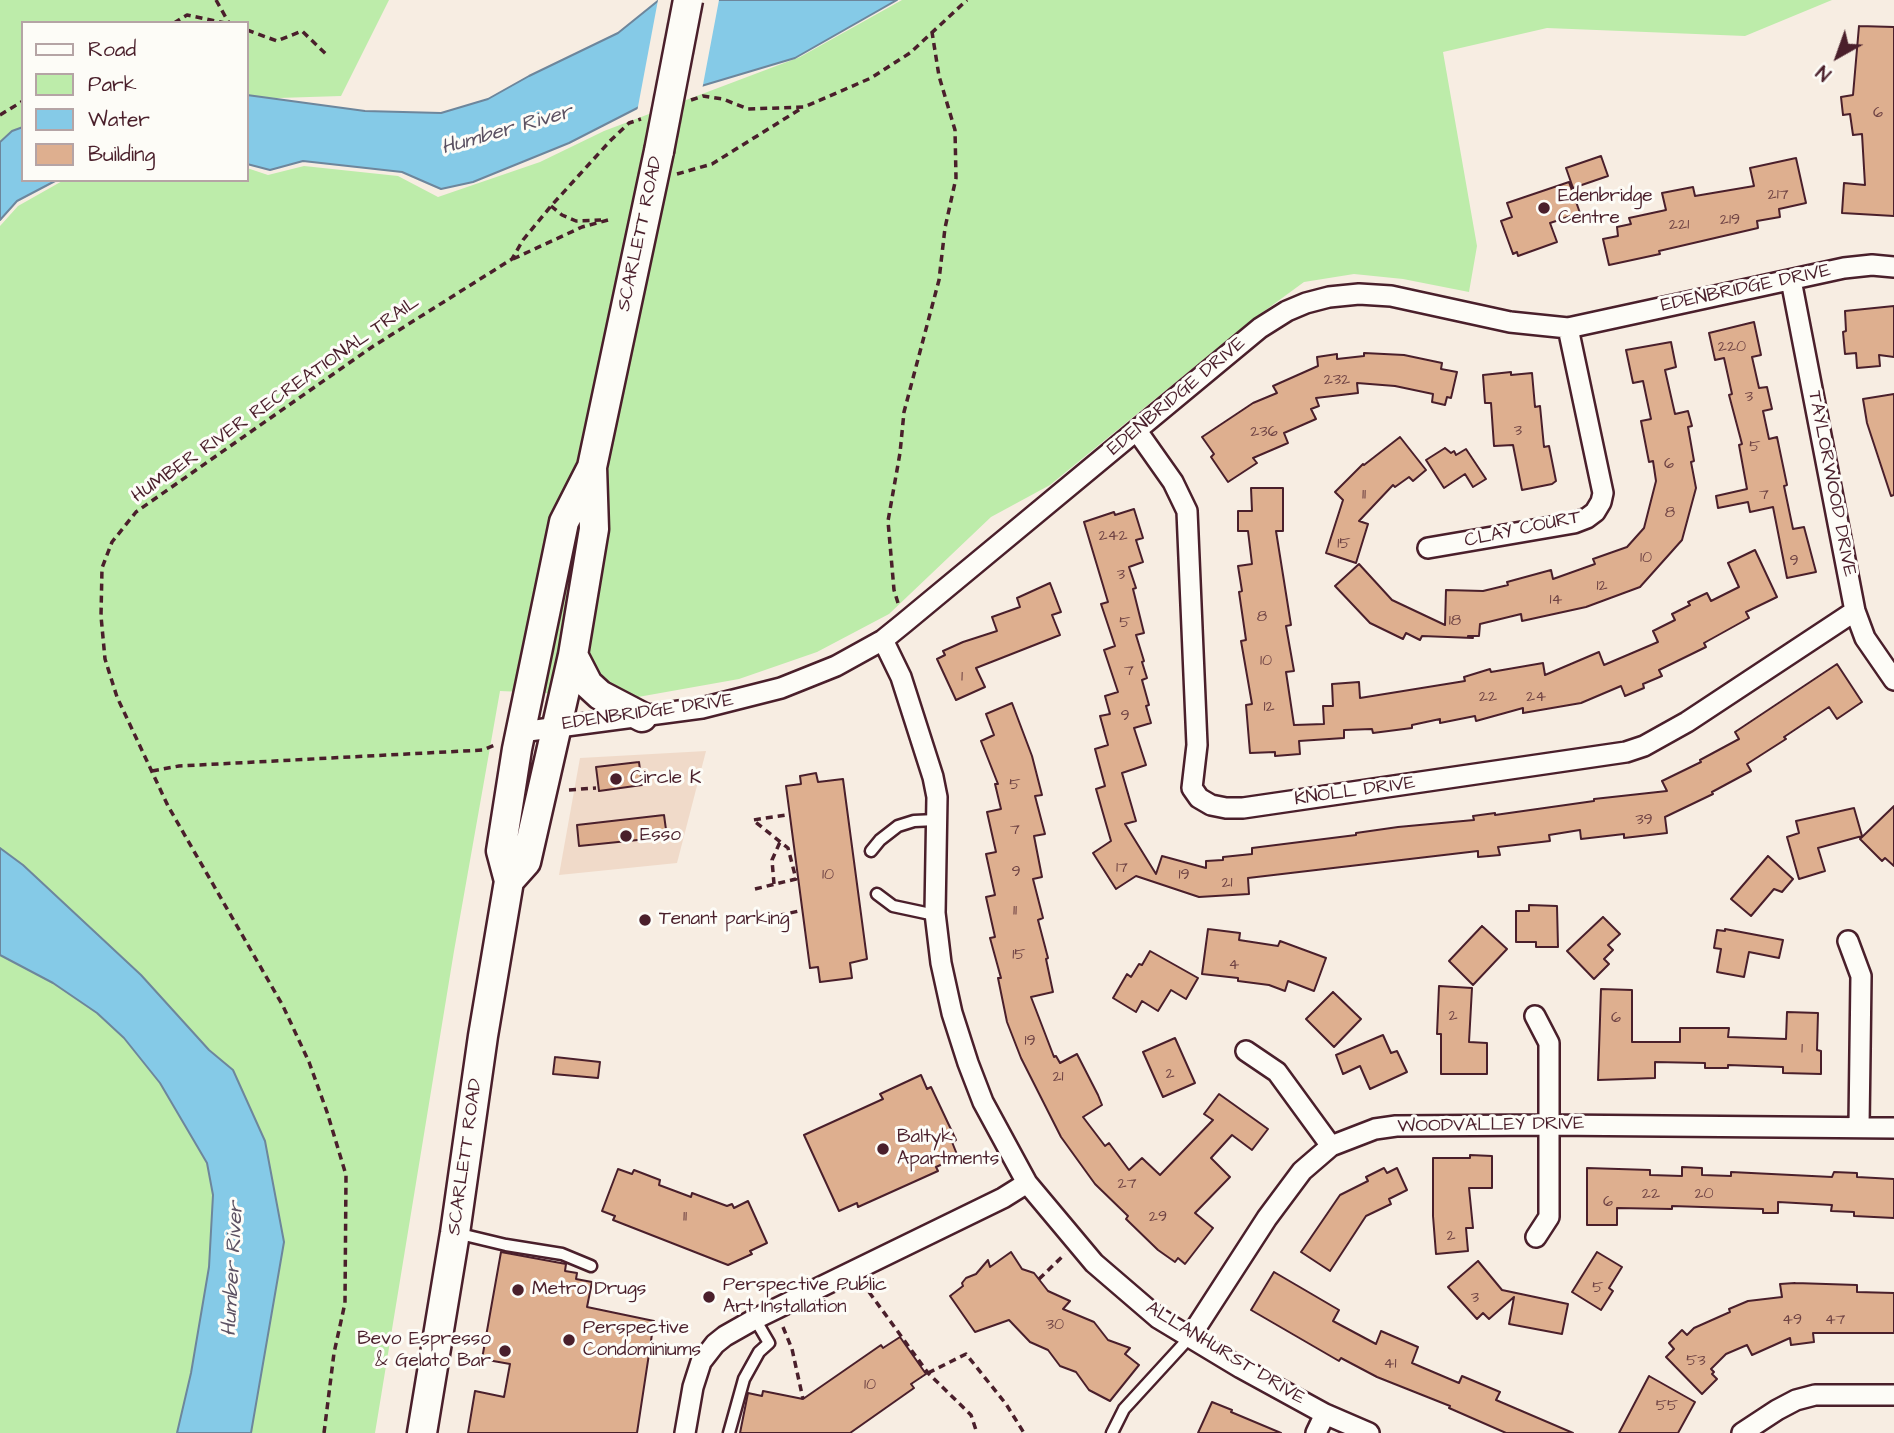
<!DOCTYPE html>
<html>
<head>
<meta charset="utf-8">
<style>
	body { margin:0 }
	#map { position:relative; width:1894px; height:1433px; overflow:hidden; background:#f7ede2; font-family:"Architects Daughter",sans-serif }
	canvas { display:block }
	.legend { position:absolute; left:21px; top:21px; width:228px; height:161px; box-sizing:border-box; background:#fdfcf7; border:2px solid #b5a4a5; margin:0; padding:9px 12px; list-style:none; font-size:21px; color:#4a1f2b }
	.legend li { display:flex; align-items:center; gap:14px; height:35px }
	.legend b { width:35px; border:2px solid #b5a4a5 }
	.north { position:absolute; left:1803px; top:21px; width:70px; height:70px; -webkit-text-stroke:5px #fdfcf7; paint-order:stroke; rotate:220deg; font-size:19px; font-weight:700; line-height:28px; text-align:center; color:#4a1f2b }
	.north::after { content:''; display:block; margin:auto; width:24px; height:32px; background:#4a1f2b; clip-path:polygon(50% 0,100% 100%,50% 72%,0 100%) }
</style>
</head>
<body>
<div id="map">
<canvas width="1894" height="1433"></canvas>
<ul class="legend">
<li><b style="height:9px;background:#fdfcf7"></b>Road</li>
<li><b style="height:19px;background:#bdecaa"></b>Park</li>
<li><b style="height:19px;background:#85cae7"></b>Water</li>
<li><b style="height:19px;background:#deaf8f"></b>Building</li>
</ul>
<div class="north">N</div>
</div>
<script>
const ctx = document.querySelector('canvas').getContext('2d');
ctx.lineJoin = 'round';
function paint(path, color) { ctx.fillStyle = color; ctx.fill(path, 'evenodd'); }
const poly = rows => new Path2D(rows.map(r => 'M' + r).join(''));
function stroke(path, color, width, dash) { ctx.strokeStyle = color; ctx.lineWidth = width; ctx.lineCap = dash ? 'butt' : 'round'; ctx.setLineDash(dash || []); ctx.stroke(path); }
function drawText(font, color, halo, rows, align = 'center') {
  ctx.font = font + ' "Architects Daughter",sans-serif'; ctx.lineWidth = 6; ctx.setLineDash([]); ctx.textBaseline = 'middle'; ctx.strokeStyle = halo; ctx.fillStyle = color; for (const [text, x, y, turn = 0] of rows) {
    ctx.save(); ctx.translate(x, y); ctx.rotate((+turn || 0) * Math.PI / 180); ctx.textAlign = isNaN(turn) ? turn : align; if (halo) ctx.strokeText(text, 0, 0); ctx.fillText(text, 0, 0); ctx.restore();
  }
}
paint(poly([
	[706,751,677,863,559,875,580,758]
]), '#f0dac9');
paint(poly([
	[0,0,389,0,341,96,247,99,247,23,23,23,23,140,0,151],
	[902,0,1832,0,1745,36,1547,28,1443,52,1477,246,1469,292,1403,279,1354,274,1304,282,1248,323,1050,485,991,517,889,614,817,652,739,679,638,697,500,691,454,951,375,1433,0,1433,0,226,18,206,64,180,247,180,247,168,268,175,304,166,398,176,438,197,540,162,604,131,800,57]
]), '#bdecaa');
const water = poly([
	[659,0,897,0,795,58,651,101,569,143,473,182,441,189,402,172,303,161,270,170,247,164,247,95,365,111,441,113,488,99,529,76,618,33,659,0],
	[23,127,23,180,57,180,17,201,0,220,0,142,12,131,23,127],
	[0,848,23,865,141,975,209,1050,233,1070,265,1141,284,1242,251,1433,177,1433,191,1373,209,1267,213,1195,207,1163,160,1083,124,1038,97,1013,53,983,0,955,0,848]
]);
paint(water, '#85cae7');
stroke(water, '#6d869c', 2);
paint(poly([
	[658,0,719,0,702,90,653,105,637,112]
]), '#f7ede2');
const building = poly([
	[1859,26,1894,27,1894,216,1842,213,1844,183,1865,185,1862,134,1853,135,1850,114,1843,115,1841,97,1853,95,1859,26],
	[1601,156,1608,176,1573,188,1566,168,1601,156],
	[1796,158,1806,203,1779,209,1780,217,1757,221,1758,228,1659,251,1660,254,1609,265,1603,239,1618,236,1617,227,1631,224,1629,218,1666,210,1662,193,1693,187,1695,196,1754,186,1750,168,1796,158],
	[1569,182,1580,213,1550,223,1557,242,1518,256,1517,252,1513,254,1501,221,1512,217,1507,203,1569,182],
	[1894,306,1894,357,1879,355,1880,366,1857,368,1856,353,1845,354,1843,332,1846,331,1845,311,1894,306],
	[1754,322,1761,355,1752,357,1759,388,1767,387,1772,409,1763,411,1769,439,1777,437,1787,485,1784,486,1793,529,1804,527,1816,572,1787,578,1773,507,1750,512,1748,502,1718,508,1716,496,1747,489,1739,445,1742,444,1729,395,1732,394,1724,358,1715,360,1709,333,1754,322],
	[1671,342,1676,367,1665,370,1675,414,1688,411,1692,426,1688,427,1694,461,1691,462,1696,488,1682,540,1640,587,1586,607,1522,621,1521,614,1480,624,1479,636,1468,636,1473,638,1422,636,1420,640,1406,633,1403,639,1370,623,1335,586,1359,564,1392,600,1445,625,1446,590,1483,591,1508,585,1507,582,1551,570,1553,579,1595,564,1593,559,1627,547,1644,528,1656,481,1653,461,1649,462,1641,421,1651,419,1643,381,1633,383,1626,350,1671,342],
	[1364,353,1404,355,1442,363,1441,369,1457,372,1451,398,1447,397,1445,405,1432,402,1433,394,1395,386,1357,383,1358,393,1316,398,1319,406,1311,409,1316,419,1284,433,1288,443,1253,458,1257,463,1228,482,1211,457,1214,454,1202,437,1253,403,1277,393,1273,386,1318,366,1317,357,1337,354,1337,359,1364,356,1364,353],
	[1511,372,1511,375,1532,373,1535,407,1540,406,1544,447,1549,446,1556,481,1552,484,1522,490,1513,445,1494,446,1491,403,1485,403,1483,375,1511,372],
	[1894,394,1894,495,1891,496,1867,423,1863,399,1894,394],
	[1400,437,1426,470,1413,481,1409,477,1395,487,1393,485,1359,521,1368,524,1356,563,1326,553,1343,500,1335,492,1363,464,1364,465,1400,437],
	[1445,448,1451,453,1454,451,1456,455,1466,449,1486,479,1473,487,1465,474,1444,488,1426,460,1445,448],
	[1251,488,1283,488,1283,531,1276,531,1291,625,1286,626,1294,671,1286,672,1294,725,1324,724,1323,706,1333,706,1332,684,1359,682,1360,698,1465,681,1464,677,1490,669,1491,672,1543,663,1545,675,1599,652,1604,665,1658,642,1653,631,1675,620,1672,614,1690,605,1688,602,1707,593,1711,601,1739,587,1728,563,1755,550,1777,597,1746,612,1749,618,1704,643,1706,647,1659,670,1662,676,1643,684,1644,688,1625,696,1621,686,1581,703,1523,713,1523,708,1476,721,1475,716,1440,723,1440,719,1412,725,1412,728,1373,733,1372,729,1344,730,1344,738,1299,741,1300,754,1275,756,1275,752,1250,753,1246,705,1252,704,1241,641,1246,640,1239,592,1242,591,1238,566,1252,564,1248,531,1238,531,1238,511,1252,511,1251,488],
	[1134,509,1143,538,1136,540,1143,562,1129,567,1136,588,1133,589,1144,633,1136,635,1144,661,1142,662,1147,678,1142,680,1149,705,1146,706,1151,723,1134,728,1146,765,1122,773,1136,821,1125,824,1156,874,1162,856,1206,868,1206,861,1223,860,1223,857,1252,854,1252,848,1356,835,1356,833,1398,827,1474,820,1473,816,1495,813,1495,815,1594,801,1594,799,1667,791,1662,781,1701,762,1700,760,1739,739,1735,732,1837,664,1862,702,1837,719,1829,707,1784,737,1786,739,1747,764,1751,771,1712,792,1713,794,1665,817,1667,833,1624,838,1624,834,1581,839,1580,830,1549,835,1550,841,1498,847,1500,855,1478,857,1478,851,1248,878,1249,894,1199,897,1136,876,1116,889,1093,853,1111,841,1096,789,1105,786,1095,749,1108,745,1100,716,1110,714,1105,696,1118,692,1104,650,1115,646,1101,604,1108,602,1084,522,1114,512,1115,515,1134,509],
	[1050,583,1061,612,1052,615,1060,635,976,668,985,687,956,700,937,659,945,655,943,651,963,642,997,631,992,617,1020,607,1017,598,1050,583],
	[1012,703,1032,756,1042,795,1035,796,1045,834,1034,836,1042,877,1033,879,1043,918,1038,920,1048,958,1046,959,1053,992,1031,997,1054,1057,1056,1056,1060,1063,1077,1054,1098,1095,1102,1105,1083,1117,1105,1146,1109,1143,1129,1170,1142,1158,1160,1175,1213,1120,1204,1114,1219,1094,1268,1129,1252,1150,1232,1135,1211,1158,1230,1177,1195,1213,1213,1228,1185,1264,1178,1258,1175,1262,1158,1250,1126,1219,1128,1216,1095,1184,1061,1137,1021,1058,1007,1022,998,978,1001,978,990,938,995,937,986,897,995,895,986,854,996,852,987,812,1001,809,995,784,998,784,981,741,994,735,986,714,1012,703],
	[639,762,642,785,599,791,596,767,639,762],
	[816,773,818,782,843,779,867,959,850,963,852,978,820,982,818,967,810,968,786,786,801,784,800,776,816,773],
	[1894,806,1894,866,1885,858,1882,861,1860,839,1894,806],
	[1854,808,1862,836,1818,848,1825,871,1799,879,1787,837,1799,833,1796,821,1854,808],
	[664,815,667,837,579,846,577,825,664,815],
	[1768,856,1793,879,1782,892,1774,889,1751,916,1731,899,1768,856],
	[1529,905,1557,906,1558,947,1536,947,1536,942,1516,942,1516,911,1529,911,1529,905],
	[1603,917,1620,934,1608,945,1613,950,1604,959,1609,964,1594,979,1567,951,1603,917],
	[1482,926,1507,949,1473,985,1449,961,1482,926],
	[1208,929,1240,933,1239,940,1278,946,1280,941,1326,958,1314,991,1288,981,1285,991,1269,985,1238,981,1238,978,1202,974,1208,929],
	[1725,929,1783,940,1779,958,1749,952,1744,977,1717,972,1721,949,1714,948,1717,930,1725,931,1725,929],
	[1150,951,1198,978,1186,999,1171,990,1158,1011,1142,1001,1136,1012,1113,998,1127,974,1131,977,1139,964,1142,965,1150,951],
	[1439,986,1472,988,1469,1042,1487,1043,1487,1074,1441,1074,1441,1034,1437,1034,1439,986],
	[1601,989,1632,990,1632,1042,1680,1042,1680,1028,1729,1028,1728,1037,1786,1039,1787,1012,1818,1013,1817,1050,1821,1051,1821,1074,1783,1073,1783,1067,1728,1065,1728,1068,1705,1068,1705,1063,1655,1062,1655,1078,1598,1080,1601,989],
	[1333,992,1361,1019,1334,1047,1306,1019,1333,992],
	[1383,1035,1391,1053,1397,1051,1407,1072,1370,1089,1360,1066,1343,1074,1336,1055,1383,1035],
	[1175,1038,1195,1083,1163,1097,1143,1052,1175,1038],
	[555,1057,600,1062,598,1078,553,1074,555,1057],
	[921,1075,927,1089,931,1087,956,1140,952,1142,958,1157,936,1167,938,1171,858,1207,857,1203,839,1211,804,1135,883,1099,880,1094,921,1075],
	[1470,1155,1492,1156,1492,1188,1469,1188,1473,1228,1466,1228,1468,1251,1436,1254,1433,1216,1433,1158,1470,1158,1470,1155],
	[1682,1167,1702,1168,1702,1175,1731,1176,1731,1172,1832,1177,1834,1172,1857,1173,1857,1177,1894,1179,1894,1218,1854,1216,1854,1212,1831,1211,1832,1205,1778,1202,1778,1213,1763,1213,1763,1209,1672,1206,1672,1209,1617,1208,1617,1225,1587,1225,1587,1168,1650,1170,1650,1175,1682,1176,1682,1167],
	[1384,1168,1387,1173,1397,1168,1407,1190,1389,1199,1391,1204,1366,1216,1330,1271,1301,1252,1340,1195,1368,1181,1366,1177,1384,1168],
	[618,1169,632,1174,634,1170,660,1180,659,1185,691,1197,692,1193,727,1206,732,1204,734,1208,748,1201,767,1243,750,1251,752,1254,728,1265,613,1220,615,1216,602,1211,618,1169],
	[501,1252,566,1264,565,1271,577,1273,576,1279,592,1282,587,1307,654,1321,637,1433,468,1433,475,1391,504,1397,510,1364,482,1359,501,1252],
	[1011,1252,1022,1269,1034,1273,1048,1291,1070,1301,1063,1309,1094,1322,1108,1340,1130,1348,1125,1354,1139,1365,1110,1401,1089,1390,1076,1372,1060,1366,1048,1350,1030,1342,1009,1320,975,1332,950,1296,963,1286,962,1283,966,1278,976,1274,988,1260,990,1267,1011,1252],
	[1597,1252,1622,1267,1609,1288,1613,1291,1601,1310,1572,1292,1597,1252],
	[1478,1261,1502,1290,1568,1304,1562,1334,1509,1324,1514,1297,1489,1319,1483,1313,1477,1319,1448,1287,1478,1261],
	[1274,1272,1339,1310,1333,1321,1376,1344,1381,1331,1418,1347,1412,1363,1459,1383,1462,1376,1500,1392,1496,1400,1573,1433,1506,1433,1449,1408,1450,1406,1377,1377,1341,1358,1339,1361,1251,1310,1274,1272],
	[1795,1283,1857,1285,1857,1292,1894,1293,1894,1333,1813,1333,1814,1342,1791,1345,1790,1338,1752,1355,1747,1345,1726,1354,1711,1369,1714,1372,1712,1374,1717,1379,1702,1394,1666,1357,1674,1349,1669,1343,1682,1330,1687,1335,1694,1328,1730,1312,1729,1309,1748,1301,1782,1297,1780,1284,1795,1283],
	[900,1337,926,1374,911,1384,914,1388,850,1433,740,1433,748,1393,762,1396,763,1391,803,1399,881,1345,883,1348,900,1337],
	[1649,1376,1695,1402,1678,1433,1619,1433,1649,1376],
	[1212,1402,1232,1410,1231,1412,1281,1433,1198,1433,1212,1402]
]);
paint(building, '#deaf8f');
stroke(building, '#4a1f2b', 2);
const lane = poly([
	[871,851,880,840,898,826,914,821,936,820],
	[877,894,893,906,935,915],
	[456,1233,506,1245,562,1254,591,1266],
	[729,1433,744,1379,759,1352,769,1343,755,1319],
	[1112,1433,1124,1409,1190,1337]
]);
const street = poly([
	[1791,280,1855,611,1865,638,1894,680],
	[1137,431,1173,482,1187,511,1197,745,1192,788,1199,798,1211,805,1226,808,1243,808,1626,752,1644,746,1687,722,1855,611],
	[1428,548,1574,523,1587,518,1595,512,1601,502,1603,493,1568,328],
	[883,640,901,677,933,777,937,797,935,913,941,963,952,1013,968,1063,983,1102,1027,1183,1094,1263,1158,1318,1241,1368,1325,1414,1369,1433],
	[521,732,702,708,781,688,836,666,883,640,904,623,1260,328,1287,311,1306,303,1329,297,1359,294,1391,296,1510,322,1568,328,1844,268,1872,265,1894,267],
	[1848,941,1861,976,1859,1126],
	[1535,1016,1549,1043,1549,1217,1536,1237],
	[1246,1051,1277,1072,1331,1146],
	[1190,1337,1267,1218,1302,1171,1331,1146,1375,1129,1396,1126,1549,1125,1894,1128],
	[685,1433,693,1387,701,1362,715,1344,725,1336,755,1319,1003,1198,1027,1183],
	[1316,1433,1325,1414],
	[1742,1433,1777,1410,1796,1400,1815,1395,1894,1395]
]);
const secondary = poly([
	[573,655,588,684,600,695,642,717],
	[509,881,526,862,573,655,594,529,592,467,659,151],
	[422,1433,455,1233,483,1036,509,881,501,851,517,749,564,522,592,467]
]);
stroke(lane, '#4a1f2b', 15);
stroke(street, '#4a1f2b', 24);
stroke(secondary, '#4a1f2b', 33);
stroke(poly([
	[216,0,229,23],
	[174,23,187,15,225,23],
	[247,30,277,41,302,31,327,55],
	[691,100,703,96,723,99,748,109,804,107,871,78,910,53,967,0],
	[0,115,23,101],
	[677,174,712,164,802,108],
	[551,206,562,215,576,221,601,220],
	[513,259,582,227,608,220],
	[898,603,894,590,888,521,900,453,904,412,939,280,945,228,956,178,955,130,939,76,932,32],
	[152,771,179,766,483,750,495,745],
	[569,790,596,788],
	[774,884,772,860,780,842],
	[755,889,796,879,788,848,753,820,786,815],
	[767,918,799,911],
	[1039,1279,1065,1254],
	[869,1292,928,1373,971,1415,977,1433],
	[783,1327,792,1349,803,1399],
	[928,1373,966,1354,1006,1404,1024,1433],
	[324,1433,334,1353,345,1303,346,1175,327,1112,309,1062,283,1006,168,806,117,697,105,659,101,616,102,568,112,542,136,512,372,347,512,259,523,240,551,206,611,140,629,123,641,119]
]), '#4a1f2b', 3.5, [7, 5]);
stroke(lane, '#fdfcf7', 10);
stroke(street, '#fdfcf7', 19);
stroke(secondary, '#fdfcf7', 28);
const secondaryBridge = poly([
	[659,151,688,0]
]);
stroke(secondaryBridge, '#4a1f2b', 33, []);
stroke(secondaryBridge, '#fdfcf7', 28);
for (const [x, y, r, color] of [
	[1544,208,7,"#4a1f2b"],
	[616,779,7,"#4a1f2b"],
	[626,836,7,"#4a1f2b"],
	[645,920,7,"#4a1f2b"],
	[883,1149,7,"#4a1f2b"],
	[518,1290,7,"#4a1f2b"],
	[709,1297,7,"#4a1f2b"],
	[569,1340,7,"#4a1f2b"],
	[505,1351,7,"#4a1f2b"]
]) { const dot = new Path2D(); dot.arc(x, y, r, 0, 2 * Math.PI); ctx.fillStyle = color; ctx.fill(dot); stroke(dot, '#fdfcf7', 2.5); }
drawText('16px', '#6f4344', null, [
	["6",1878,114],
	["217",1778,196],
	["219",1730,221],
	["221",1679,226],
	["220",1732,348],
	["232",1337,381],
	["3",1749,398],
	["3",1518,432],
	["236",1264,433],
	["5",1755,448],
	["6",1669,465],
	["11",1364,496],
	["7",1764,496],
	["8",1670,514],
	["242",1113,537],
	["15",1344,545],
	["10",1646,559],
	["9",1794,562],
	["3",1121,576],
	["12",1602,587],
	["14",1556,601],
	["8",1262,618],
	["18",1455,622],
	["5",1125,624],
	["10",1266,662],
	["7",1129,672],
	["1",962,678],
	["22",1488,698],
	["24",1536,698],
	["12",1269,708],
	["9",1125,717],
	["5",1015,786],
	["39",1644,821],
	["7",1015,831],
	["17",1122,869],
	["9",1016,873],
	["10",828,876],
	["19",1184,876],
	["21",1227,884],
	["11",1015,912],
	["15",1019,956],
	["4",1234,966],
	["2",1453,1017],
	["6",1616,1019],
	["19",1030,1042],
	["1",1802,1050],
	["2",1170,1075],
	["21",1058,1078],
	["27",1127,1185],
	["22",1651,1195],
	["20",1704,1195],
	["6",1608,1203],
	["11",685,1218],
	["29",1158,1218],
	["2",1451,1237],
	["5",1598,1289],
	["3",1475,1299],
	["49",1792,1321],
	["47",1835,1321],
	["30",1055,1326],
	["53",1696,1362],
	["41",1390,1365],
	["10",870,1386],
	["55",1667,1407]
]);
drawText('19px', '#4a1f2b', '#fdfcf7', [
	["Edenbridge",1558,197],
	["Centre",1558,219],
	["Circle K",630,779],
	["Esso",640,836],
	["Tenant parking",659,920],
	["Baltyk",897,1138],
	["Apartments",897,1160],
	["Perspective Public",723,1286],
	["Art Installation",723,1308],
	["Metro Drugs",532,1290],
	["Perspective",583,1329],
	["Condominiums",583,1351],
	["Bevo Espresso",491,1340,"right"],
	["& Gelato Bar",491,1362,"right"]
], 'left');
drawText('19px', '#4a1f2b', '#fdfcf7', [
	["SCARLETT ROAD",641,234,-78],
	["EDENBRIDGE DRIVE",1746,289,-12],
	["EDENBRIDGE DRIVE",1177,397,-40],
	["HUMBER RIVER RECREATIONAL TRAIL",276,400,-35],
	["TAYLORWOOD DRIVE",1831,484,79],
	["CLAY COURT",1523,530,-12],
	["EDENBRIDGE DRIVE",648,713,-8],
	["KNOLL DRIVE",1355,792,-8],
	["WOODVALLEY DRIVE",1491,1126,-1],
	["SCARLETT ROAD",466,1157,-82],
	["ALLANHURST DRIVE",1225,1354,31]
]);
drawText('italic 21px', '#5c5263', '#fdfcf7', [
	["Humber River",507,131,-16],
	["Humber River",234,1269,-87]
]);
</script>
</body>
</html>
